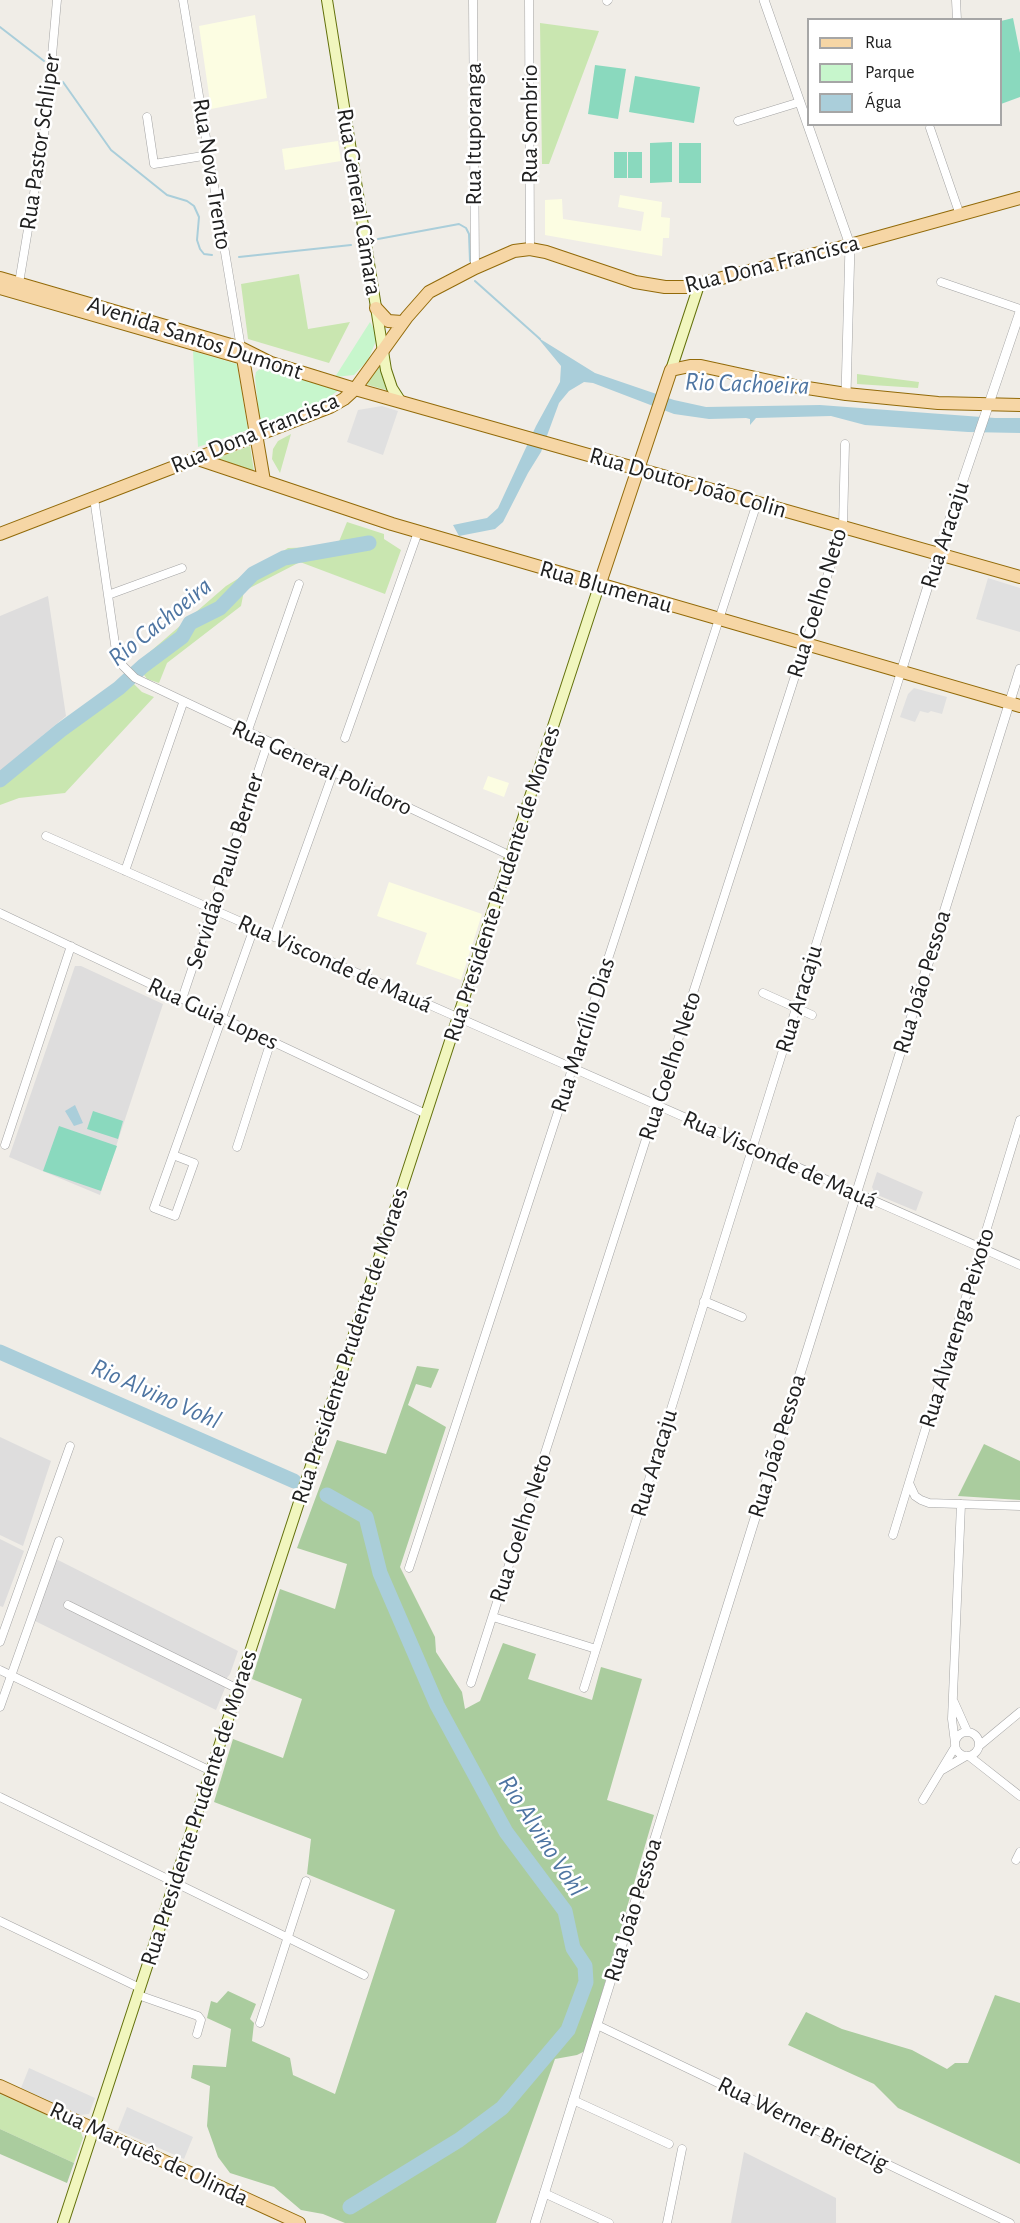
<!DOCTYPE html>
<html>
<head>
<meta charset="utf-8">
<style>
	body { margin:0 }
	#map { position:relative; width:1020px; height:2223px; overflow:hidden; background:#f0ede7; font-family:"Alegreya Sans",sans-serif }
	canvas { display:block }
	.legend { position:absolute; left:807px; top:18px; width:195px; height:108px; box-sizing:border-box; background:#fff; border:2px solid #a6a6a6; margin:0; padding:8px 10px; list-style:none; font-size:18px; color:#202020 }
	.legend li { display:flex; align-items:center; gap:12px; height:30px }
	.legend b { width:30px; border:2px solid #a6a6a6 }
</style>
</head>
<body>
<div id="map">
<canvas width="1020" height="2223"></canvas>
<ul class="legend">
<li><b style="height:8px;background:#f6d6a5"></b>Rua</li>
<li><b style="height:16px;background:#c7f6cc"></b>Parque</li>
<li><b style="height:16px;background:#aaceda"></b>Água</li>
</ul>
</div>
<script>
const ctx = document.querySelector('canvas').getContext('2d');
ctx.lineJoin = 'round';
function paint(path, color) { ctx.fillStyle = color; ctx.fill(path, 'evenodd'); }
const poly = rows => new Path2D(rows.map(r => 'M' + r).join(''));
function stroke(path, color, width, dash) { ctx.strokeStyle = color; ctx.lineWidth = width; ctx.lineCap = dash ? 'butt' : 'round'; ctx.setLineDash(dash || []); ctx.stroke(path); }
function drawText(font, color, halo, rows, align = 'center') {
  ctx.font = font + ' "Alegreya Sans",sans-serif'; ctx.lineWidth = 5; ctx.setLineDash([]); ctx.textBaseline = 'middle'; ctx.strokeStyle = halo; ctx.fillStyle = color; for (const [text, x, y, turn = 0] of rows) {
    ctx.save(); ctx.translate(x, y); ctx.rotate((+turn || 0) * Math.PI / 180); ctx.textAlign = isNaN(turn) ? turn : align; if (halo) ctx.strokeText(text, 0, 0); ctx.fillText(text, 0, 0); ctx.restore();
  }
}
paint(poly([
	[48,596,66,716,0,771,0,616],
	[75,966,81,966,163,1004,100,1195,9,1157],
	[877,1172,923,1192,916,1211,875,1194,872,1187],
	[0,1437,51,1461,23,1546,0,1535],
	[0,1539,24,1551,3,1607,0,1606],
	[56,1559,238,1651,230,1674,224,1682,225,1688,216,1710,35,1621],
	[744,2152,836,2198,836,2223,731,2223]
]), '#dedddd');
paint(poly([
	[255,15,267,98,211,109,199,26],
	[338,141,341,161,285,170,282,149],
	[620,195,662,202,661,217,670,218,669,238,663,238,662,256,545,235,545,200,562,199,563,219,641,231,644,212,618,207],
	[488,776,509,783,504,797,483,789],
	[389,882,482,914,461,980,416,964,427,933,377,916]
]), '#fcfde2');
paint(poly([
	[540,23,599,31,549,164,542,164],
	[299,274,308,329,350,322,329,363,248,339,241,284],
	[380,361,386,390,365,384],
	[857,374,919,382,918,388,857,384],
	[291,434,280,473,272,459,273,449,278,441],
	[250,446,254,471,216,458],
	[347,522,384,534,384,539,401,550,385,594,300,562,244,591,241,606,167,663,159,683,147,679,136,664,226,586,288,548,321,547,338,544],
	[133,683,142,692,154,697,65,793,19,798,0,805,0,785,5,784,26,759,55,743,58,736,66,732,67,725,74,715,89,712,104,701,108,701,123,686],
	[0,2094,80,2130,83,2138,74,2163,0,2129]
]), '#c9e6b0');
paint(poly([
	[417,1366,439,1369,431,1388,416,1384,408,1405,446,1427,400,1567,435,1637,436,1652,462,1692,465,1709,480,1701,503,1643,536,1654,528,1679,592,1700,601,1667,642,1679,607,1800,654,1815,585,2051,577,2055,555,2059,496,2223,345,2223,323,2214,301,2210,274,2187,230,2173,218,2157,207,2126,210,2086,191,2078,193,2065,226,2067,231,2029,207,2018,211,2001,217,2003,228,1991,256,2004,250,2019,254,2023,252,2041,290,2058,293,2075,335,2094,395,1910,307,1874,311,1839,214,1802,233,1739,283,1758,302,1699,252,1679,280,1589,335,1609,347,1564,297,1548,337,1440,386,1454],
	[984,1444,1020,1461,1020,1500,958,1496],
	[995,1995,1020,2003,1020,2164,898,2108,874,2084,788,2045,806,2012,842,2029,912,2050,947,2069,955,2063,968,2063],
	[0,2129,74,2163,67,2183,0,2154]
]), '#aacc9e');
paint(poly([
	[370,322,376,333,376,341,368,360,354,375,335,377],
	[193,351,237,364,248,430,198,447],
	[261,368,339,390,325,400,308,407,260,425,255,377,256,372]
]), '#c7f6cc');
paint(poly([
	[1013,18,1020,53,1020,97,1001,104,1001,21],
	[595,65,626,69,618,119,588,114],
	[635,76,700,87,694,123,629,112],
	[672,142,672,182,650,183,650,143],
	[679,143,701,143,701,183,679,183],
	[614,152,627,152,627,178,614,178],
	[628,152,642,152,642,178,628,178],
	[93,1111,123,1121,118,1139,87,1129],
	[59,1126,117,1146,101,1191,43,1171]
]), '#8ad9be');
paint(poly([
	[382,406,398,411,383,455,347,442,358,410],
	[988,578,1020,588,1020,632,976,619],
	[914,688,947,697,942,714,931,711,928,713,920,711,915,722,900,717,908,694],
	[29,2068,95,2098,89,2114,80,2115,21,2088],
	[127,2107,193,2137,184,2159,118,2130]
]), '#e0e0e0');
paint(poly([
	[537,337,595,373,674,400,706,407,820,405,995,418,1020,418,1020,433,968,432,865,425,831,416,756,418,750,425,750,419,746,418,709,419,674,414,593,383,584,382,569,391,559,403,541,452,528,473,503,522,495,529,459,536,453,525,487,518,498,508,536,426,560,382,561,366],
	[75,1105,83,1123,74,1126,65,1111]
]), '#aaceda');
stroke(poly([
	[0,27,44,61],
	[63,82,111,150,167,195,187,201,194,206,199,217,197,240,200,249,204,254,212,255],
	[378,239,459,224,466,228,469,234,470,261],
	[239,257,351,245],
	[475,281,540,339]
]), '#aaceda', 2);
stroke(poly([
	[0,780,61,730,119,688,143,666,182,637,190,623,220,608,253,574,284,558,369,543],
	[0,1352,294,1481],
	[327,1495,366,1517,380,1573,437,1705,506,1832,565,1911,573,1948,585,1966,586,1982,568,2030,502,2108,459,2140,350,2207]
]), '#aaceda', 15);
const minor = poly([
	[183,0,241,348],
	[473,0,475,268],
	[529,0,530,249],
	[956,0,957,20],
	[607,1,608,0],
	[147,117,154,164,209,155],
	[738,121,800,102],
	[930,128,960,215],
	[941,282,1020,309],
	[19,283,46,122,57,0],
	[94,498,116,651,123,666,135,678,511,856],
	[108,595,182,568],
	[247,733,299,584],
	[345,738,418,532],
	[46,836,1020,1265],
	[125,871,183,703],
	[0,913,426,1114],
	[274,937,333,773],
	[763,993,812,1015],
	[182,999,268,742],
	[5,1145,71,946],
	[237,1147,271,1041],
	[173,1155,194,1163,175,1216,154,1208,173,1155,254,928],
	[704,1301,742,1317],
	[909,1483,915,1496,921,1500,929,1503,1020,1506],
	[893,1535,1020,1120],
	[409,1568,757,503],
	[68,1605,238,1689],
	[493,1617,596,1649],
	[0,1642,70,1446],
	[0,1670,211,1771],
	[471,1683,843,527,845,444],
	[584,1688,901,672],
	[954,1702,967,1731],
	[0,1707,59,1541],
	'955 1744a12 12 0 1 1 24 0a12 12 0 1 1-24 0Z',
	[955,1743,952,1719,961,1504],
	[979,1746,1020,1712],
	[969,1756,1020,1796],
	[942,1770,966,1756],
	[0,1797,364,1975],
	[923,1800,955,1747],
	[1016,1860,1020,1852],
	[0,1921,140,1988],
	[138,1995,198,2016,201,2020,197,2034],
	[260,2023,306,1881],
	[597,2025,1010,2223],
	[573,2100,669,2144],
	[544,2193,609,2223],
	[667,2223,682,2149]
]);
const tertiary = poly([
	[764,0,850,245,846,394],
	[901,672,938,554,1020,312],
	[535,2223,1020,669]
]);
const secondary = poly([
	[327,0,386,370,392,388,401,402],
	[671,370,699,285],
	[63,2223,599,586]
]);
const primary = poly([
	[0,278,241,348,271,363,355,389,1020,577],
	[0,288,243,358,264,481],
	[376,308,388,321,402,322],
	[195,458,392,524,1020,706],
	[0,534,330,407,344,399,355,389,407,317,429,292,475,268,514,251,530,249,546,252,635,282,665,287,687,287,850,245,1020,198],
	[599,586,671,370,690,366,701,366,788,385,846,394,938,403,1020,405],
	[0,2086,299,2223]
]);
stroke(minor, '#a4a4a4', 9);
stroke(tertiary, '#a4a4a4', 10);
stroke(secondary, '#63710c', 12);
stroke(primary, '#926a09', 14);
stroke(minor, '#fff', 8);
stroke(tertiary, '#fff', 9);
stroke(secondary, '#f1f6be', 10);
stroke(primary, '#f6d6a5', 12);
drawText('24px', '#202020', '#fff', [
	["Rua Sombrio",530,124,-90],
	["Rua Ituporanga",474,134,-90],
	["Rua Pastor Schliper",40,142,-82],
	["Rua Nova Trento",212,174,81],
	["Rua General Câmara",359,202,81],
	["Rua Dona Francisca",772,264,-14],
	["Avenida Santos Dumont",195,338,18],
	["Rua Dona Francisca",255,433,-22],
	["Rua Doutor João Colin",688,483,16],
	["Rua Aracaju",945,535,-72],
	["Rua Blumenau",606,587,16],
	["Rua Coelho Neto",817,603,-73],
	["Rua General Polidoro",322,768,25],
	["Servidão Paulo Berner",225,871,-72],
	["Rua Presidente Prudente de Moraes",502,884,-72],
	["Rua Visconde de Mauá",335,964,24],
	["Rua João Pessoa",922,982,-73],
	["Rua Aracaju",799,999,-73],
	["Rua Guia Lopes",213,1014,25],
	["Rua Marcílio Dias",583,1035,-72],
	["Rua Coelho Neto",670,1066,-72],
	["Rua Visconde de Mauá",780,1160,24],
	["Rua Alvarenga Peixoto",957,1328,-73],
	["Rua Presidente Prudente de Moraes",350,1346,-72],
	["Rua João Pessoa",777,1446,-73],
	["Rua Aracaju",654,1463,-73],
	["Rua Coelho Neto",521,1528,-72],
	["Rua Presidente Prudente de Moraes",199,1808,-72],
	["Rua João Pessoa",633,1910,-73],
	["Rua Werner Brietzig",803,2124,26],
	["Rua Marquês de Olinda",149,2154,25]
]);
drawText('italic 26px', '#4e75a2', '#fff', [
	["Rio Cachoeira",747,384,2],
	["Rio Cachoeira",160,622,-39],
	["Rio Alvino Vohl",156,1394,24],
	["Rio Alvino Vohl",542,1836,57]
]);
</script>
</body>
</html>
